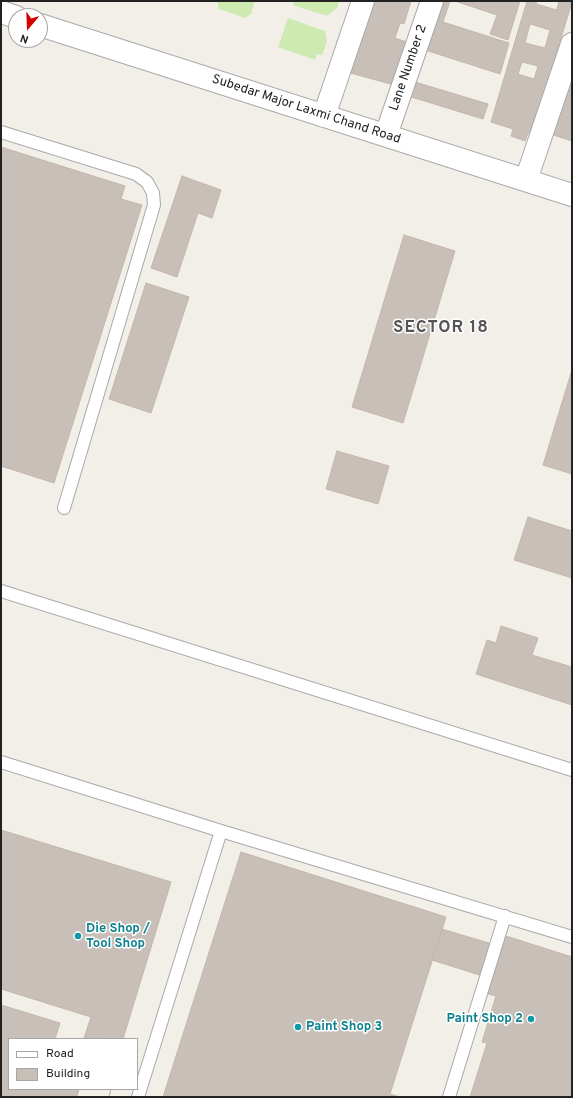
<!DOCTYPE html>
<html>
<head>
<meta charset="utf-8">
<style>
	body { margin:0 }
	#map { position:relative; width:573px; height:1098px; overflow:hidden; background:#f2efe9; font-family:Overpass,sans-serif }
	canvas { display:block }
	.frame { position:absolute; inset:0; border:2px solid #222; pointer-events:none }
	.legend { position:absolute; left:8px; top:1038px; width:130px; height:52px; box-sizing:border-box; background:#fff; border:1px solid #a7a7a7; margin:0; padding:5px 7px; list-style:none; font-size:12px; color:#222 }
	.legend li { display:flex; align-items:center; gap:8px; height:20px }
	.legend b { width:20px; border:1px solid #a7a7a7 }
	.north { position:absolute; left:8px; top:8px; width:40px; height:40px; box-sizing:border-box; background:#fff; border:1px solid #a7a7a7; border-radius:50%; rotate:199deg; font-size:11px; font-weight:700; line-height:16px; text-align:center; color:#222 }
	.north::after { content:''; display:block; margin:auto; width:14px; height:18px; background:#d40000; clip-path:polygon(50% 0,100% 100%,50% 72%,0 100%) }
</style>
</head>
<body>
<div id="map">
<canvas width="573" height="1098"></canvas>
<div class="frame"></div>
<ul class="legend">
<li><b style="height:5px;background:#fff"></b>Road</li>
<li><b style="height:11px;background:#c7bfb8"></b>Building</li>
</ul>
<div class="north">N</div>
</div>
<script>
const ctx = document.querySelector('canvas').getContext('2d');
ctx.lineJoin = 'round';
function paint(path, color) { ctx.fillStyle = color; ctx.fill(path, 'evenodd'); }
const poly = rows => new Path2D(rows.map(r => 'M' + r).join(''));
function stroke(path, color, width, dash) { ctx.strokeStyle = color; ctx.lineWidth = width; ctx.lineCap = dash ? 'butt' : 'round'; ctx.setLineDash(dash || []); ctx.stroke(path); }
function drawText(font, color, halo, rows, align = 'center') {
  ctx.font = font + ' Overpass,sans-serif'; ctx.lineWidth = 3; ctx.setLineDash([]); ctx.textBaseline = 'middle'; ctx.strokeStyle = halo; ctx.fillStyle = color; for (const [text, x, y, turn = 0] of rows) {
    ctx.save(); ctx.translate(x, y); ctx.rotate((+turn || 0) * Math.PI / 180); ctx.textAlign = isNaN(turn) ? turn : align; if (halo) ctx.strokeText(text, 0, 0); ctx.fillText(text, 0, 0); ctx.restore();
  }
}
paint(poly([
	[217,1,255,1,251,14,245,18,219,9],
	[294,1,339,1,337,8,327,16,293,5],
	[288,18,325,31,327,42,322,55,317,54,315,60,278,47]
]), '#cdebb0');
const building = poly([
	[372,1,411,1,404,24,400,23,395,38,407,42,394,85,347,72,372,1],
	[437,1,450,1,443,22,509,43,500,74,422,49,437,1],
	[455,1,520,1,508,40,490,34,497,15,455,1],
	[527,1,537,1,536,4,557,10,559,1,572,1,572,2,532,134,528,133,525,141,511,136,513,129,491,122,527,1],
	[530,24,550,30,545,48,525,43,530,24],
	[522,62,538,66,534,79,518,74,522,62],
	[572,64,572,141,550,134,572,64],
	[412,81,488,104,483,119,408,96,412,81],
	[1,147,125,186,121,199,142,205,54,483,1,466,1,147],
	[182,176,221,190,212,218,198,213,177,277,151,268,182,176],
	[404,235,455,251,403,423,352,407,404,235],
	[146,283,189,297,151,413,109,399,146,283],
	[571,373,572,373,572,474,543,465,571,373],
	[337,451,389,466,378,504,326,489,337,451],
	[528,517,572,531,572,578,514,560,528,517],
	[501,626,538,638,532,655,572,667,572,705,476,674,487,640,496,643,501,626],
	[1,830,171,882,123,1039,84,1038,91,1017,1,989,1,830],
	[241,852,446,917,390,1094,400,1097,163,1097,241,852],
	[442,929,502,947,492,979,432,960,442,929],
	[506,936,572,957,572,1097,470,1097,487,1043,482,1042,496,996,488,994,506,936],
	[1,1005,60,1023,55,1039,9,1039,9,1089,111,1089,109,1097,1,1097,1,1005],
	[79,1089,111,1089,109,1097,77,1097,79,1089]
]);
paint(building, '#c7bfb8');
stroke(building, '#c4b6ab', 1);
const service = poly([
	[1,132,136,174,147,182,153,193,154,205,64,508],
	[1,591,572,770],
	[1,762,221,831,572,937],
	[138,1097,221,831],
	[449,1097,505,916]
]);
const minor = poly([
	[1,12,16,17],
	[40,25,572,195],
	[324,116,363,1],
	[386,135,432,1],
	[526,180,572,44]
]);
stroke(service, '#a9a9a9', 14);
stroke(minor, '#a9a9a9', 24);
stroke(service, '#fff', 12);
stroke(minor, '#fff', 22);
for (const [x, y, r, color] of [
	[78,936,4,"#0f9aa8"],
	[531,1019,4,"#0f9aa8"],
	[298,1027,4,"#0f9aa8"]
]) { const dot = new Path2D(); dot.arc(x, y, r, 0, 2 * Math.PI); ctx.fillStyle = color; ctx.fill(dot); stroke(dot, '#fff', 1.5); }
drawText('13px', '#222', '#fff', [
	["Lane Number 2",409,68,-71],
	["Subedar Major Laxmi Chand Road",306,110,18]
]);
drawText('bold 13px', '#0d838f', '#fff', [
	["Die Shop /",86,929],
	["Tool Shop",86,944],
	["Paint Shop 2",523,1019,"right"],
	["Paint Shop 3",306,1027]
], 'left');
ctx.letterSpacing = '1px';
drawText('bold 17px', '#555', '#fff', [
	["SECTOR 18",441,329]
]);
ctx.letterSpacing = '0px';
</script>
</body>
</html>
